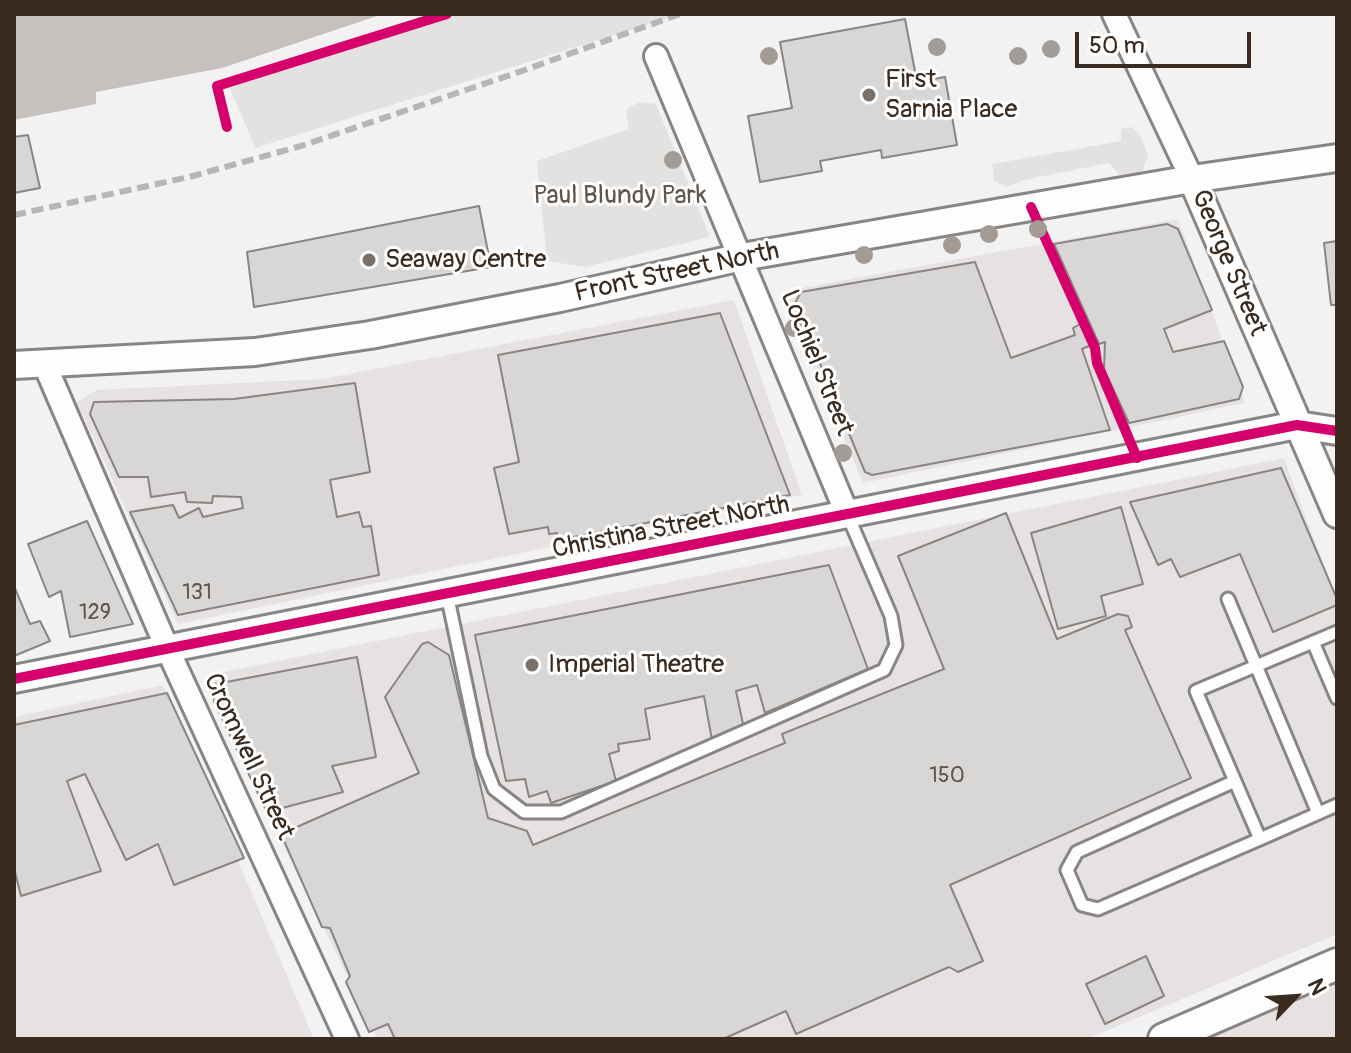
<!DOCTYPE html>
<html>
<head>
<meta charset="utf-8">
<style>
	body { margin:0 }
	#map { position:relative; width:1351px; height:1053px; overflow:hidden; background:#f3f2f2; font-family:Pangolin,sans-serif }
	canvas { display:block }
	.frame { position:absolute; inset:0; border:16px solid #3b2a1e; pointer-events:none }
	.north { position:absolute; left:1255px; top:957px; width:80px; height:80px; -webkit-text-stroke:6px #fff; paint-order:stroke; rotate:65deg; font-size:22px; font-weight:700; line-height:32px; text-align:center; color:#3b2a1e }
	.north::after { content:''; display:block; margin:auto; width:28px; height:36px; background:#3b2a1e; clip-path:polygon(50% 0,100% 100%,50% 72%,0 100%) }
	.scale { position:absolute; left:1075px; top:32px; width:176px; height:36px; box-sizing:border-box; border:4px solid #3b2a1e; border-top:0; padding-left:10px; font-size:24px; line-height:28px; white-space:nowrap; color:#3b2a1e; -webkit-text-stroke:6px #fff; paint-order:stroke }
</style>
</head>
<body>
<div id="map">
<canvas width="1351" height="1053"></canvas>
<div class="frame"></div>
<div class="north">N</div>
<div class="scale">50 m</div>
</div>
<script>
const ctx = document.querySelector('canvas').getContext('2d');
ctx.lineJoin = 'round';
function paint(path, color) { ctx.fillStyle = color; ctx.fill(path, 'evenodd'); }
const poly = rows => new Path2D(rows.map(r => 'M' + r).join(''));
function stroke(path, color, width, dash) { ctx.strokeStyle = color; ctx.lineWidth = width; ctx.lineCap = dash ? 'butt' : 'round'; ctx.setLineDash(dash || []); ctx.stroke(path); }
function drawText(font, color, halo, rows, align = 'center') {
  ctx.font = font + ' Pangolin,sans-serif'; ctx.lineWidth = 6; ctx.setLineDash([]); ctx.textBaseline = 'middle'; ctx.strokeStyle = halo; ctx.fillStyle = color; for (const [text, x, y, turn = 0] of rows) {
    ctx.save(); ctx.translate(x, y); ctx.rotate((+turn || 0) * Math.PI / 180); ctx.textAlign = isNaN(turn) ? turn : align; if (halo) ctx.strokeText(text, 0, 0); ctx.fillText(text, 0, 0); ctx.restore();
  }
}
paint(poly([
	[1178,219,1245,403,863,483,787,304,796,289],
	[734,300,802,495,178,624,77,402,97,390,322,379],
	[1284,458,1337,601,1337,934,1087,1039,378,1039,207,689,218,673],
	[163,685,314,1039,14,1039,14,717],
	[1337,967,1337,1039,1171,1039]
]), '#e5e2e1');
paint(poly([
	[431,14,681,14,255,148,230,88],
	[640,102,656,104,710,237,585,267,547,261,537,161,629,129,626,112,629,107],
	[1132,127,1141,137,1148,155,1142,172,1120,175,1109,163,1024,180,1007,187,994,181,992,164,1121,141,1121,129]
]), '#e4e2e0');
paint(poly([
	[14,14,383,14,222,68,96,92,96,104,14,120]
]), '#c6c0be');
const building = poly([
	[905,19,917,82,945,77,957,145,882,158,881,150,820,161,822,171,760,182,748,116,792,108,780,42,905,19],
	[28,135,40,188,14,193,14,137,28,135],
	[479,206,491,267,254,307,247,252,479,206],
	[1167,224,1178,229,1212,310,1164,329,1173,352,1224,341,1243,387,1239,399,1129,423,1104,369,1105,342,1099,344,1054,244,1167,224],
	[1337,241,1337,305,1331,305,1324,243,1337,241],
	[975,262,1011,358,1075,335,1073,328,1082,323,1091,345,1082,349,1110,430,872,475,865,472,795,303,801,292,975,262],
	[720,313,790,495,558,540,557,533,549,534,548,527,509,534,494,468,519,462,498,355,720,313],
	[355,383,370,472,330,480,337,517,359,512,363,527,371,526,379,575,178,615,130,512,173,505,179,518,199,508,203,517,243,508,241,497,213,496,212,503,187,502,185,492,151,497,148,477,119,477,90,414,94,402,234,399,355,383],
	[1281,468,1337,599,1337,605,1273,632,1240,554,1180,577,1171,559,1158,565,1130,502,1281,468],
	[1121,507,1143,584,1101,596,1106,616,1058,629,1031,533,1121,507],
	[1006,513,1057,639,1118,614,1128,616,1132,627,1125,630,1191,778,950,885,983,961,958,972,949,967,796,1034,786,1011,723,1039,395,1039,388,1024,369,1032,346,982,350,976,330,928,322,927,281,834,419,773,385,697,422,644,428,642,449,655,488,818,527,831,533,845,785,743,782,734,944,669,898,556,1006,513],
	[87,521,133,624,70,637,61,591,49,597,28,544,87,521],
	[829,565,868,669,765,713,757,685,736,691,743,724,712,740,704,696,645,709,650,739,618,744,619,751,609,754,616,781,551,803,547,791,529,797,525,779,506,781,475,635,829,565],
	[14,586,30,624,40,621,50,641,14,656,14,586],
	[357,657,376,757,332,766,343,792,267,812,214,702,216,684,357,657],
	[167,693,244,858,174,885,158,844,126,860,85,774,67,781,101,871,21,896,14,868,14,725,167,693],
	[1146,956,1164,996,1105,1024,1086,984,1146,956]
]);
paint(building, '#d9d7d6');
stroke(building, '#898582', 2);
const service = poly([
	[447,594,481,756,494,789,524,812,561,812,884,670,896,645,891,616,848,516],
	[1228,599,1318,813],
	[1337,632,1196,691,1260,839,1337,805],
	[1313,642,1337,698],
	[1235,781,1077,852,1067,870,1082,905,1098,909,1260,839]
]);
const minor = poly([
	[1114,14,1192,179],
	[656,56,848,516],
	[45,365,167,648,347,1039]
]);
const tertiary = poly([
	[1192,179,1337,514],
	[14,365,255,352,370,335,560,298,742,257,1192,179,1337,158],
	[14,679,1297,425,1337,431]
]);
const secondary = poly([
	[1164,1039,1337,964]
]);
stroke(service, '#898582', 17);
stroke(minor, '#898582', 28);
stroke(tertiary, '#898582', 32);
stroke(secondary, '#898582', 36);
stroke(service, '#fdfdfd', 11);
stroke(minor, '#fdfdfd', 22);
stroke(tertiary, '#fdfdfd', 26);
stroke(secondary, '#fdfdfd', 30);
stroke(poly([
	[14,215,189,177,301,146,522,71,680,14]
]), '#b8b6b4', 6, [12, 6]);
stroke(poly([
	[227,127,217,86,447,14],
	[1031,207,1095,348,1097,363,1137,458],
	[14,679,1297,425,1337,431]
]), '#d6006c', 10);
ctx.fillStyle = '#a39c96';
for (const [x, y] of [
	[937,47],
	[1051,49],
	[769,56],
	[1018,56],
	[673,160],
	[1038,229],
	[989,234],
	[952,245],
	[864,255],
	[794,328],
	[843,453]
]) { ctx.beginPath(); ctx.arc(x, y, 9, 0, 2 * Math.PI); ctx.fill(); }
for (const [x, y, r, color] of [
	[869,95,8,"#7b7068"],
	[369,260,8,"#7b7068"],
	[532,665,8,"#7b7068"]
]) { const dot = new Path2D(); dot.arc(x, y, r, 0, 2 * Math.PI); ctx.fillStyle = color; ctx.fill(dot); stroke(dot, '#fff', 3); }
drawText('22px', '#62554c', null, [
	["131",197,593],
	["129",95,613],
	["150",947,776]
]);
drawText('26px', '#3b2a1e', '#fff', [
	["First",885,80],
	["Sarnia Place",885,110],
	["Seaway Centre",385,260],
	["Imperial Theatre",548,665]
], 'left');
drawText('26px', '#62554b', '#fff', [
	["Paul Blundy Park",620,196]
]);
drawText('26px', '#3b2a1e', '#fff', [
	["George Street",1228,263,67],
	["Front Street North",677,273,-12],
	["Lochiel Street",816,363,68],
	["Christina Street North",671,528,-11],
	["Cromwell Street",248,757,65]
]);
</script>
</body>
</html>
